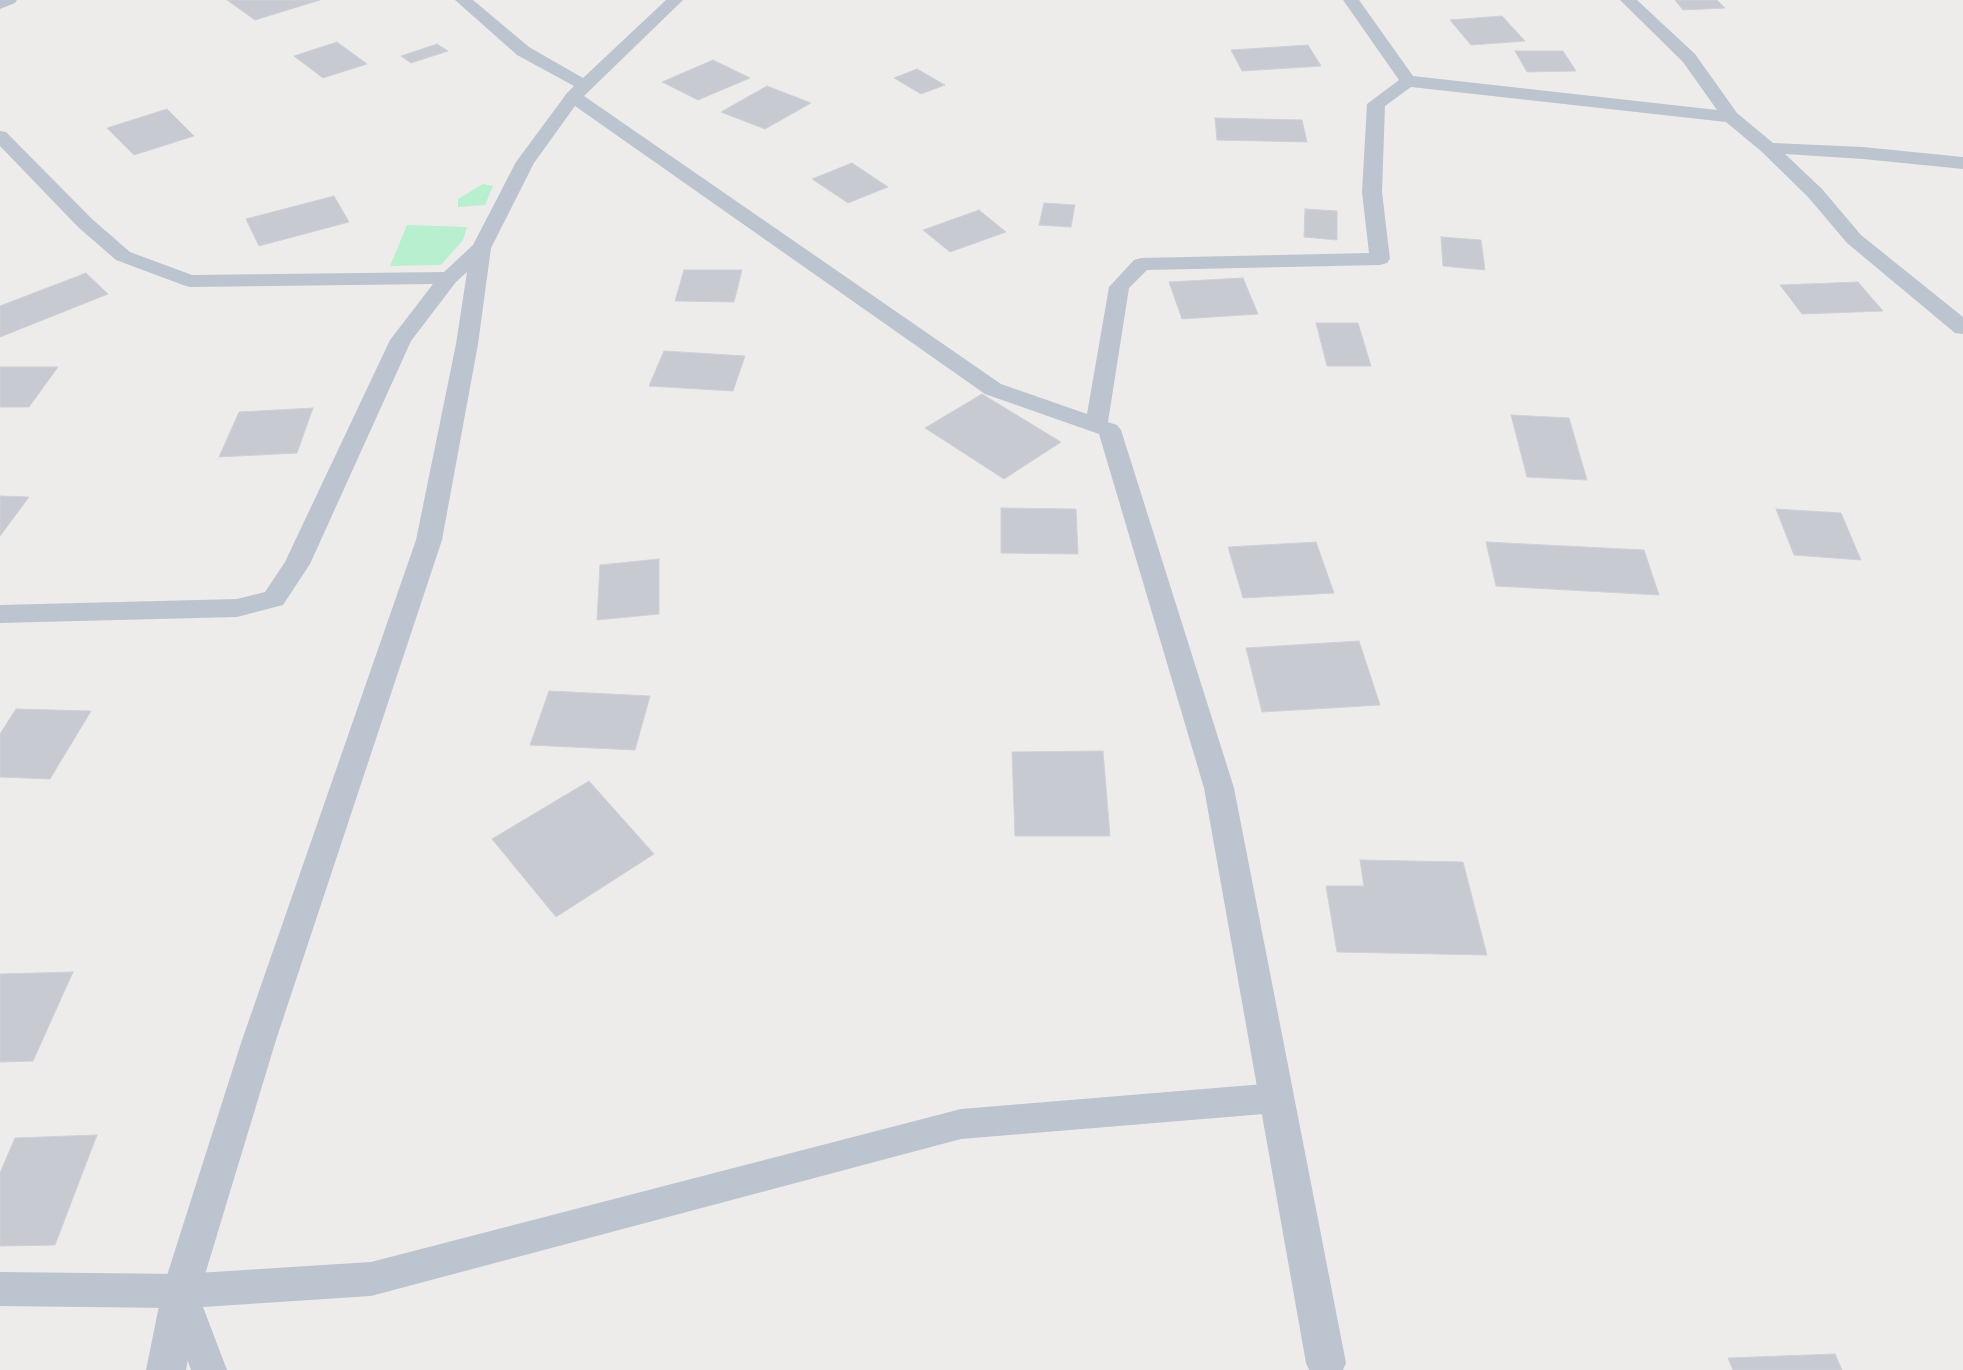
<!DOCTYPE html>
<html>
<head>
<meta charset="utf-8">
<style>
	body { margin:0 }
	canvas { display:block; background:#eeebeb }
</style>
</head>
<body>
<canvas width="1963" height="1370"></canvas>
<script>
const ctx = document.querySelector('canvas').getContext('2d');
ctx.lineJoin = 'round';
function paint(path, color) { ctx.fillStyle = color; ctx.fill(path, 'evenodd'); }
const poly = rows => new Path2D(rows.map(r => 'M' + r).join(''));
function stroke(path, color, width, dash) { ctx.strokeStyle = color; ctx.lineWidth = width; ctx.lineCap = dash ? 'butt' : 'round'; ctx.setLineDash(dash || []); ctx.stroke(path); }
paint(poly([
	[483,184,493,186,485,205,458,207,458,199],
	[407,225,466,227,467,227,463,240,441,265,390,266]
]), '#b7efcf');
const building = poly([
	[227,0,320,0,255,20,227,0],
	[1675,0,1717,0,1725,8,1683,10,1675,0],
	[1502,16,1525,41,1471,45,1450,20,1502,16],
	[337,42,367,64,323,78,294,56,337,42],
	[437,44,448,51,411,63,401,56,437,44],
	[1308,45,1321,66,1242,71,1231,50,1308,45],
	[1515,51,1563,51,1576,71,1527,72,1515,51],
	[713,60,750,78,698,100,662,82,713,60],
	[917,69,945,85,921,94,894,78,917,69],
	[767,86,811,103,765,129,721,112,767,86],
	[167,109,194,136,134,155,107,128,167,109],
	[1215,118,1302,120,1307,142,1217,140,1215,118],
	[852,163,888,187,848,203,812,179,852,163],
	[334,196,349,222,259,246,246,219,334,196],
	[1044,203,1075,205,1071,227,1039,225,1044,203],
	[1305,209,1337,211,1337,240,1304,237,1305,209],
	[979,210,1006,232,950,252,923,230,979,210],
	[1441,237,1481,240,1485,270,1443,266,1441,237],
	[684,270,742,270,734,302,675,301,684,270],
	[86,273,108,294,0,337,0,306,86,273],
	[1243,278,1258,314,1182,319,1169,282,1243,278],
	[1858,282,1883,311,1802,314,1780,285,1858,282],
	[1316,323,1358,323,1371,366,1327,366,1316,323],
	[664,351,745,356,733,391,649,386,664,351],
	[0,367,58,367,29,407,0,407,0,367],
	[982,394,1061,442,1004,479,925,428,982,394],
	[313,408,297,453,219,457,239,412,313,408],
	[1511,415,1569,418,1587,480,1527,477,1511,415],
	[0,496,29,497,0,536,0,496],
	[1001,508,1076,509,1078,554,1001,553,1001,508],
	[1776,509,1841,513,1861,560,1794,555,1776,509],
	[1316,542,1334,593,1243,598,1228,547,1316,542],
	[1486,542,1644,550,1659,595,1496,586,1486,542],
	[659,559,659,614,597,620,600,565,659,559],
	[1359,641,1380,705,1262,712,1246,648,1359,641],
	[549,691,650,696,635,750,530,745,549,691],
	[16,709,91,711,50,779,0,777,0,734,16,709],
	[1103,751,1110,836,1015,836,1012,752,1103,751],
	[589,781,654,854,556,917,492,839,589,781],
	[1360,860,1463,862,1487,955,1337,952,1326,886,1364,886,1360,860],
	[73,972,33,1061,0,1062,0,974,73,972],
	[97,1135,55,1245,0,1246,0,1173,15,1138,97,1135],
	[1835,1354,1842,1370,1733,1370,1728,1358,1835,1354]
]);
paint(building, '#c8cad1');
stroke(building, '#cfd1d8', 1);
paint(poly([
	[1276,1083,1287,1088,1292,1098,1287,1108,1276,1113,961,1139,371,1296,203,1307,227,1370,191,1370,169,1308,0,1306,0,1272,181,1274,371,1262,961,1109,1276,1083]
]), '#bcc5cf');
paint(poly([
	[0,0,17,0,15,3,0,9,0,0],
	[455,0,473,0,529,47,583,78,666,0,683,0,584,96,1001,384,1087,414,1109,287,1134,260,1141,258,1369,253,1362,192,1367,104,1399,80,1343,0,1359,0,1413,76,1717,110,1683,62,1620,0,1637,0,1695,54,1737,113,1773,143,1863,147,1963,157,1963,169,1863,159,1785,154,1822,189,1861,235,1963,317,1963,334,1955,333,1847,243,1808,197,1762,152,1726,122,1411,87,1385,106,1382,192,1390,259,1387,263,1380,265,1147,270,1129,288,1108,422,1117,425,1121,430,1234,788,1346,1363,1343,1370,1309,1370,1306,1363,1204,788,1099,434,985,394,575,106,534,163,491,248,478,344,442,540,276,1040,200,1291,186,1370,146,1370,162,1291,242,1040,416,540,456,344,467,272,456,282,411,341,310,564,283,605,237,617,0,623,0,605,237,599,265,592,285,562,390,340,433,284,190,287,183,285,116,260,78,227,0,146,0,131,6,132,92,219,130,252,192,275,444,272,473,245,516,162,567,93,574,86,517,55,455,0]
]), '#bcc5cf');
</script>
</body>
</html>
